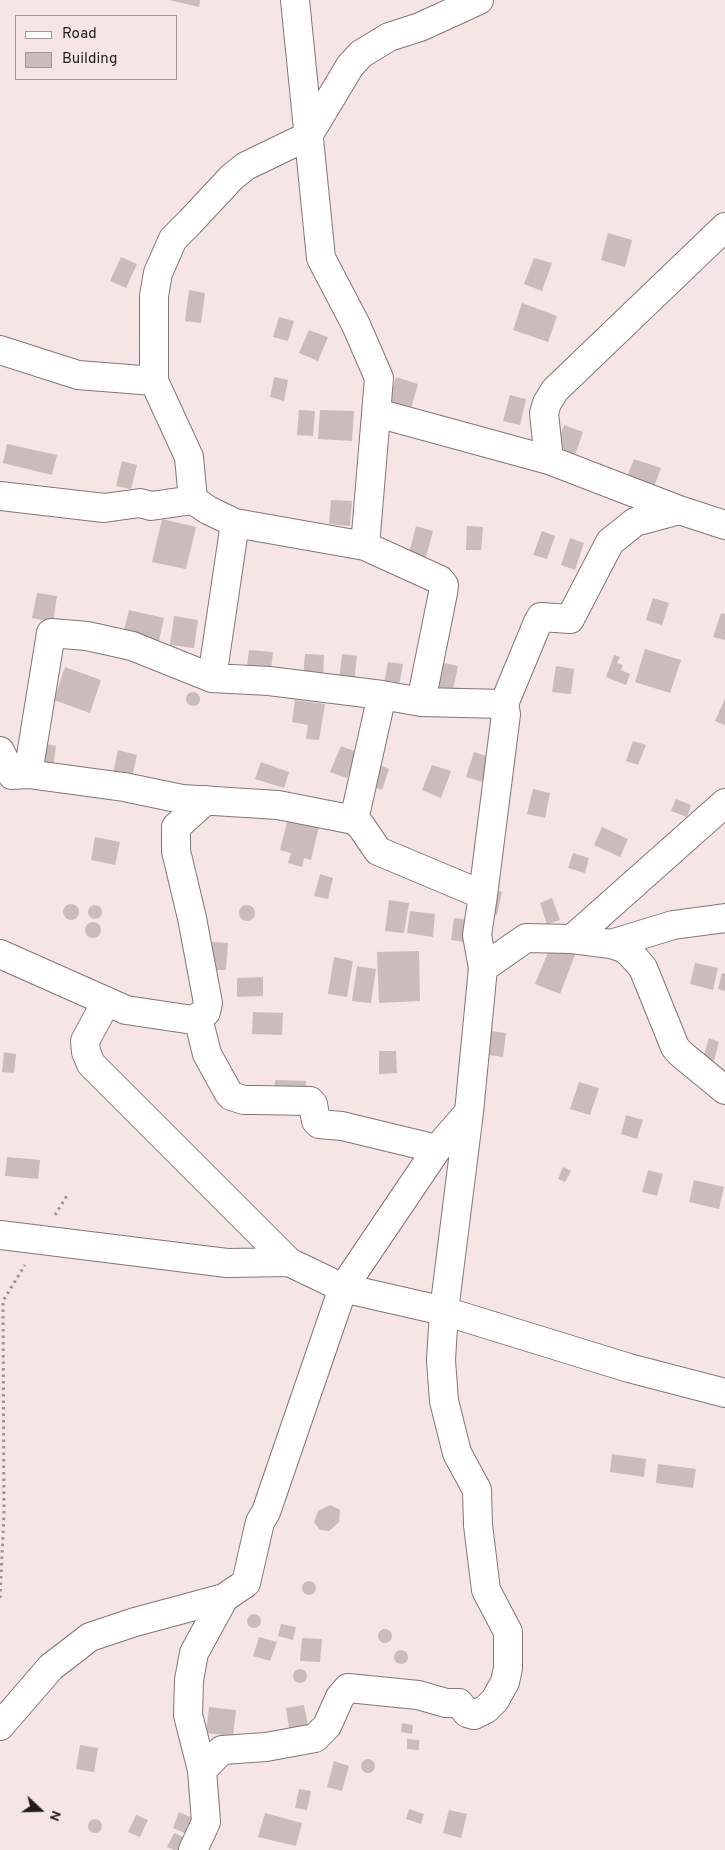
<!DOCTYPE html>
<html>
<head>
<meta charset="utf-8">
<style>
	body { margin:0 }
	#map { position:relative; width:725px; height:1850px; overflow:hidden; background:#f5e5e5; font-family:Overpass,sans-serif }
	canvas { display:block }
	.legend { position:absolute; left:15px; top:15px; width:162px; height:65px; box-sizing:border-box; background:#f5e5e5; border:1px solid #a19595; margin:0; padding:6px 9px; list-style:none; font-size:15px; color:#221d1d }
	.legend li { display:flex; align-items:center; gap:10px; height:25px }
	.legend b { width:25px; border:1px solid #a19595 }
	.north { position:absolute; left:15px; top:1785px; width:50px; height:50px; -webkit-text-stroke:4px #f5e5e5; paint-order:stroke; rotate:111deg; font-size:14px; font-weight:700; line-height:20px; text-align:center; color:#221d1d }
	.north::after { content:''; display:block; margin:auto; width:18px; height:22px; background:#221d1d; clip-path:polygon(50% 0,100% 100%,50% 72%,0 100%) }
</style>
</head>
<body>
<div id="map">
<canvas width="725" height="1850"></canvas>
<ul class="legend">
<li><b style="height:6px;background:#fff"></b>Road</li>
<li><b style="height:14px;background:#cbbcbc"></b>Building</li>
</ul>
<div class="north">N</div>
</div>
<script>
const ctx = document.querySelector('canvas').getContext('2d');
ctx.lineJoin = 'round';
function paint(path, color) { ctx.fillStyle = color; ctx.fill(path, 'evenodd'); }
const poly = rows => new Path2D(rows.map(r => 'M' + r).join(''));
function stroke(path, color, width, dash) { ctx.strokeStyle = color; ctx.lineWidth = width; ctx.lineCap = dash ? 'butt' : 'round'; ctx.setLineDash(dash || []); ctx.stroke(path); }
paint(poly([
	[169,0,200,0,199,7],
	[608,233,632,240,625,267,601,260],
	[121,257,137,264,126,288,110,281],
	[534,258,552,263,542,291,524,284],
	[189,290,205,293,201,323,185,321],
	[522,303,557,316,548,342,513,330],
	[279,317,294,321,288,341,273,337],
	[309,330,328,337,318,361,299,353],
	[274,377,288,380,284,401,270,397],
	[396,377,418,384,410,412,388,405],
	[510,395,526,399,520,425,503,421],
	[299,410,315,411,313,436,297,435],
	[320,410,354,411,352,441,318,439],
	[564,425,583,432,575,455,556,448],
	[7,444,57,455,52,475,3,463],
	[634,459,661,468,652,492,625,482],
	[122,461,137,465,131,489,116,486],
	[331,500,352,501,350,526,329,524],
	[162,519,196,527,186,569,152,562],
	[416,526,433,531,426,557,409,553],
	[467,526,483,527,481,550,466,550],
	[542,531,555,536,547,559,533,555],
	[570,538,584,543,575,570,561,565],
	[37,593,57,596,53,622,32,618],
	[653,598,669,603,662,625,646,620],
	[129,610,164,618,159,641,123,634],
	[721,613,725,614,725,640,713,637],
	[174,616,198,620,194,648,170,645],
	[645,649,681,660,670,693,635,682],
	[249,650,273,652,270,677,246,675],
	[305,654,324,655,323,681,303,680],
	[342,654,357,656,354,683,339,681],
	[614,655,620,657,617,663,623,665,621,670,630,674,626,685,606,677],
	[388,662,403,664,398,691,383,688],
	[439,662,458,666,452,694,433,690],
	[556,666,574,669,571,694,552,692],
	[65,667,101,680,90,713,54,700],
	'186 699a7 7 0 1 1 14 0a7 7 0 1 1-14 0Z',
	[725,699,725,725,715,721],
	[295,700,325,704,319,740,306,739,308,725,292,722],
	[633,741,646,745,638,765,626,761],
	[42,743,56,746,53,768,38,765],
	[341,746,357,752,347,778,330,772],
	[118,750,137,755,131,782,112,777],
	[474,752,490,757,483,782,466,777],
	[261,762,289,772,284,788,255,779],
	[377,764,389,769,382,790,369,785],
	[432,765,451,771,441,798,422,790],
	[533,789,550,793,545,818,527,814],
	[676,799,691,805,687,817,671,811],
	[288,818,319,826,311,860,304,858,302,867,288,863,291,853,280,850],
	[602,827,628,839,620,857,594,845],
	[95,837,120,842,115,865,91,860],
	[573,853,589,858,585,873,568,868],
	[320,874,333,878,328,899,314,896],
	[489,889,502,892,497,915,482,912],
	[552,898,560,920,547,924,540,903],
	[389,900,409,903,404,933,385,931],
	'63 912a8 8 0 1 1 16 0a8 8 0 1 1-16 0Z',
	'239 913a8 8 0 1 1 16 0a8 8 0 1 1-16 0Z',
	'88 912a7 7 0 1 1 14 0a7 7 0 1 1-14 0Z',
	[410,911,435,914,433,937,407,933],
	[454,918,468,920,465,942,451,940],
	'85 930a8 8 0 1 1 16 0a8 8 0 1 1-16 0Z',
	[553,940,577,950,560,994,535,984],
	[212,942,228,943,226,970,211,970],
	[419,951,420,1001,379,1003,377,952],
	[334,957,353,961,347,997,328,994],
	[695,963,718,968,713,990,690,984],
	[357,966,376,969,371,1003,352,1001],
	[722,973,725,974,725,991,718,989],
	[263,977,263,996,237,997,237,978],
	[253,1012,283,1013,282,1035,252,1034],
	[491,1031,506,1033,503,1057,488,1055],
	[709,1038,719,1042,712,1068,701,1065],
	[379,1051,396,1051,397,1073,379,1074],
	[4,1052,16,1054,14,1073,2,1072],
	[275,1080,306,1081,305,1101,274,1100],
	[579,1082,599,1088,590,1115,570,1109],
	[626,1115,643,1120,637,1139,621,1134],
	[7,1157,40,1160,38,1179,5,1176],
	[563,1167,571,1171,565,1182,558,1179],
	[648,1170,663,1174,657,1196,642,1192],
	[694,1180,724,1187,719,1209,689,1202],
	[612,1454,646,1459,644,1477,610,1472],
	[658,1464,696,1469,693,1488,656,1483],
	[330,1505,340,1510,339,1522,329,1531,320,1530,314,1522,318,1511],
	'302 1588a7 7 0 1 1 14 0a7 7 0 1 1-14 0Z',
	'247 1621a7 7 0 1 1 14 0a7 7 0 1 1-14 0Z',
	[281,1624,296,1627,293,1640,278,1636],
	'378 1636a7 7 0 1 1 14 0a7 7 0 1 1-14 0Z',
	[259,1637,277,1642,270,1661,253,1656],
	[302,1638,322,1639,320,1662,300,1661],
	'394 1657a7 7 0 1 1 14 0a7 7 0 1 1-14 0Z',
	'293 1676a7 7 0 1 1 14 0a7 7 0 1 1-14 0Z',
	[304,1705,309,1731,290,1734,286,1708],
	[209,1707,236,1710,233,1736,206,1733],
	[402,1723,413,1725,412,1734,401,1732],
	[407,1739,419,1740,419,1750,407,1749],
	[80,1745,98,1748,94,1772,76,1769],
	'361 1766a7 7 0 1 1 14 0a7 7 0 1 1-14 0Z',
	[334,1761,349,1766,342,1791,327,1787],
	[299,1789,311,1791,307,1810,295,1808],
	[409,1809,424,1814,421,1824,406,1819],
	[449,1810,467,1814,461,1838,443,1833],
	[179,1812,199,1821,192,1836,173,1828],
	[265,1813,302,1823,296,1846,258,1837],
	[136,1815,148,1820,140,1837,128,1832],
	'88 1826a7 7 0 1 1 14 0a7 7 0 1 1-14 0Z',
	[174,1833,188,1839,183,1850,174,1850,167,1847]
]), '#cbbcbc');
const street = poly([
	[295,0,321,258,356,325,379,378,365,546],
	[0,350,78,375,154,381],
	[377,413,549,460,679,510,725,525],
	[549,460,544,413,547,403,555,390,725,227],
	[0,496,104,508,140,503,151,506,193,500,208,510,235,523,365,546,440,580,444,585,443,593,421,702],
	[193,500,189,457,154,381,154,296,158,273,173,239,190,222,232,177,246,166,308,136,350,66,361,54,389,37,420,27,479,0],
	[212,678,235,523],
	[0,751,12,775,28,774,124,787,182,799,278,805,354,820,361,826,378,851,483,895],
	[28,774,51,633,87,636,132,646,212,678,269,681,382,695,421,702,504,704],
	[354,820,382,695],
	[572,939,611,944,623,948,630,953,643,968,675,1047,680,1053,725,1090],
	[611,944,673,925,725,918],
	[0,954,126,1010,193,1020,197,1023,200,1026,207,1054,228,1092,231,1096,244,1100,255,1100,310,1101,313,1104,316,1121,319,1124,342,1126,437,1149],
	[483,968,477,935,483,895,506,714,504,704,538,622,541,617,570,619,610,542,635,522,679,510],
	[106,1002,85,1041,86,1052,91,1064,289,1262],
	[193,1020,206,1012,208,1003,192,918,176,851,176,827,206,800],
	[0,1235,227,1263,289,1262,343,1288,444,1311,629,1368,725,1393],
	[0,1726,51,1667,90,1637,135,1622,224,1598],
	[202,1770,222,1750,266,1747,315,1738,327,1726,340,1697,348,1688,418,1695,446,1703,459,1703,467,1713,474,1715,486,1709,495,1700,505,1682,508,1668,508,1632,486,1590,478,1525,477,1490,457,1453,444,1401,441,1360,444,1311,469,1112],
	[193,1850,206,1822,202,1770,188,1715,189,1680,194,1653,224,1598,246,1583,260,1522,266,1512,343,1288,437,1149,469,1112,483,968,526,938,572,939,725,803]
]);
stroke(street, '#837676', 30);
stroke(poly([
	[55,1215,68,1194],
	[0,1598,4,1514,3,1301,25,1265]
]), '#9e9393', 3, [2.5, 4]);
stroke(street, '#fff', 28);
</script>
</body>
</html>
